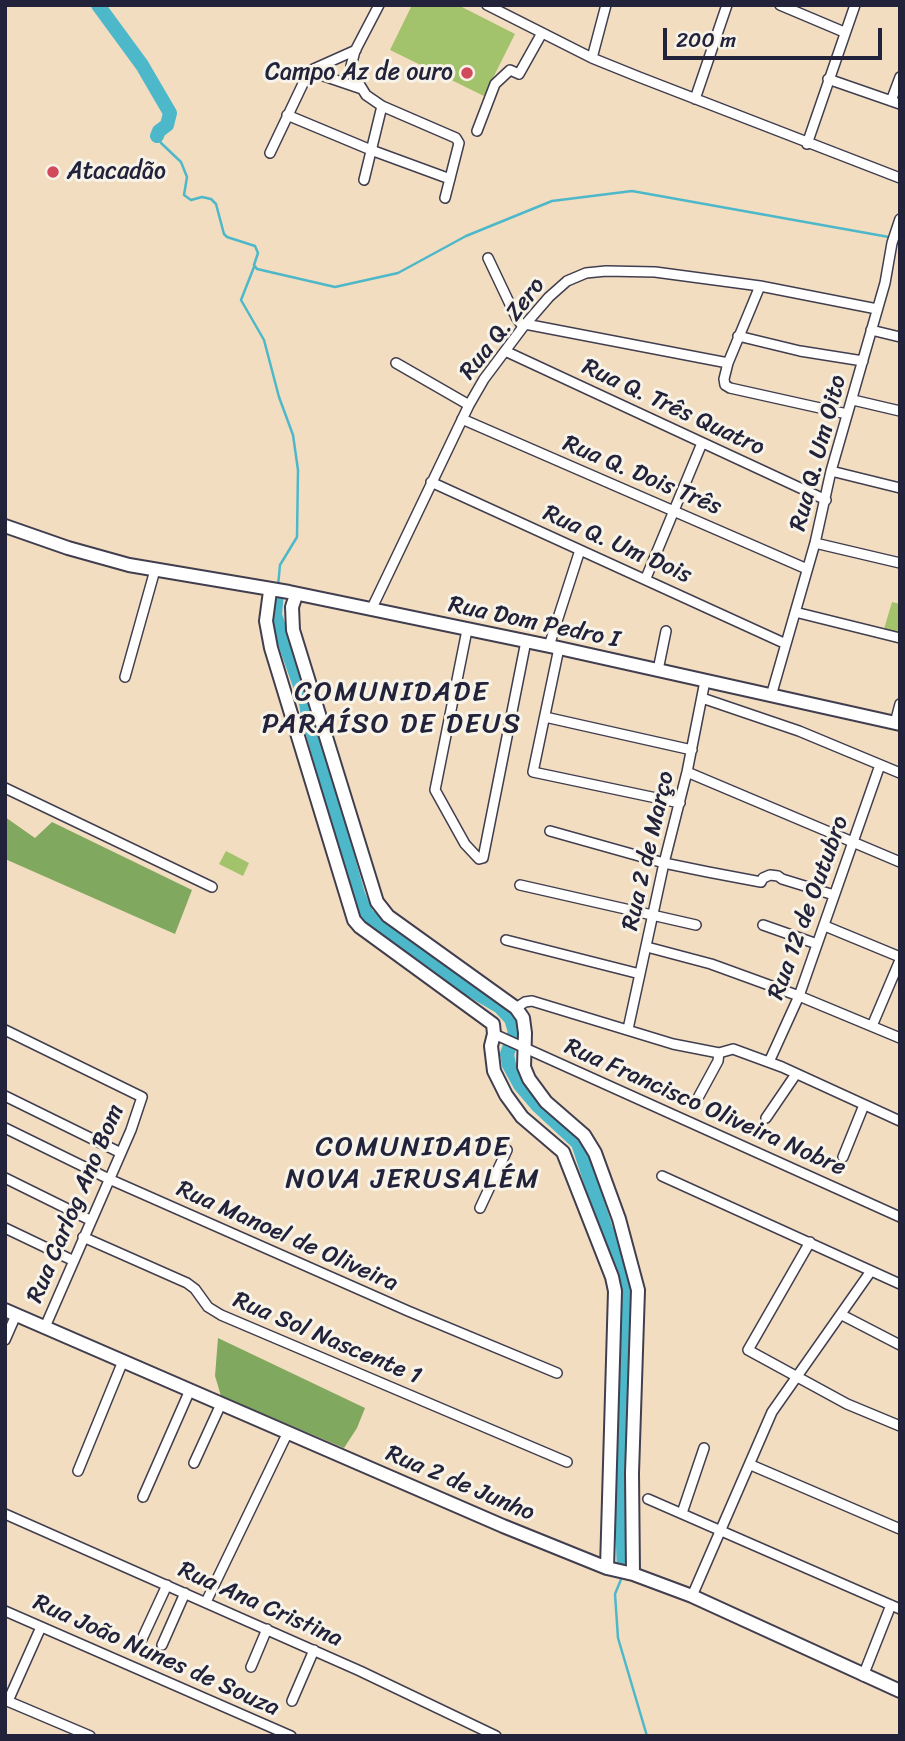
<!DOCTYPE html>
<html>
<head>
<meta charset="utf-8">
<style>
	body { margin:0 }
	#map { position:relative; width:905px; height:1741px; overflow:hidden; background:#f3ddc0; font-family:Sriracha,sans-serif }
	canvas { display:block }
	.frame { position:absolute; inset:0; border:7px solid #22223b; pointer-events:none }
	.scale { position:absolute; left:663px; top:28px; width:219px; height:32px; box-sizing:border-box; border:4px solid #22223b; border-top:0; padding-left:9px; font-size:21px; line-height:24px; white-space:nowrap; color:#22223b; -webkit-text-stroke:5px #f7f3e8; paint-order:stroke }
</style>
</head>
<body>
<div id="map">
<canvas width="905" height="1741"></canvas>
<div class="frame"></div>
<div class="scale">200 m</div>
</div>
<script>
const ctx = document.querySelector('canvas').getContext('2d');
ctx.lineJoin = 'round';
function paint(path, color) { ctx.fillStyle = color; ctx.fill(path, 'evenodd'); }
const poly = rows => new Path2D(rows.map(r => 'M' + r).join(''));
function stroke(path, color, width, dash) { ctx.strokeStyle = color; ctx.lineWidth = width; ctx.lineCap = dash ? 'butt' : 'round'; ctx.setLineDash(dash || []); ctx.stroke(path); }
function drawText(font, color, halo, rows, align = 'center') {
  ctx.font = font + ' Sriracha,sans-serif'; ctx.lineWidth = 6; ctx.setLineDash([]); ctx.textBaseline = 'middle'; ctx.strokeStyle = halo; ctx.fillStyle = color; for (const [text, x, y, turn = 0] of rows) {
    ctx.save(); ctx.translate(x, y); ctx.rotate((+turn || 0) * Math.PI / 180); ctx.textAlign = isNaN(turn) ? turn : align; if (halo) ctx.strokeText(text, 0, 0); ctx.fillText(text, 0, 0); ctx.restore();
  }
}
paint(poly([
	[412,5,458,5,515,34,484,96,390,50],
	[892,602,900,604,900,633,884,629],
	[226,851,249,863,243,876,219,864]
]), '#a2c26b');
paint(poly([
	[5,817,35,838,52,822,192,890,175,934,5,859],
	[218,1338,365,1408,357,1428,344,1448,221,1396,215,1376]
]), '#81a85f');
stroke(poly([
	[157,136,161,143,181,162,187,177,184,195,191,200,202,197,211,199,216,204,224,234,227,237,255,246,258,253,254,265,257,269,335,287,398,273,466,236,552,201,632,191,900,239],
	[254,267,241,300,264,340,279,397,293,435,298,470,297,537,280,565,278,586],
	[622,1577,615,1594,618,1638,647,1736]
]), '#4db8c9', 2.5);
stroke(poly([
	[98,5,142,65,170,113,167,125,159,131,157,136],
	[277,592,275,615,306,703,308,716,358,894,367,915,434,963,454,980,500,1007,511,1019,515,1032,507,1054,509,1065,520,1085,537,1105,578,1143,606,1229,629,1284,620,1468,624,1572]
]), '#4db8c9', 14);
const street = poly([
	[379,5,355,51,351,66,355,77,366,95,382,106,456,138,459,143,445,198],
	[487,5,592,58,639,77,900,178],
	[780,5,844,32],
	[592,58,606,5],
	[309,71,362,89],
	[309,71,356,50],
	[828,79,900,104],
	[695,99,727,5],
	[891,101,900,77],
	[287,115,371,150,450,179],
	[477,131,495,84,510,70,519,74,542,33],
	[807,144,855,5],
	[270,153,309,71],
	[364,180,382,106],
	[488,258,516,317,523,327],
	[760,286,728,363,724,379,725,385,730,388,847,414],
	[525,324,728,363],
	[871,330,900,337],
	[738,336,800,351,863,361],
	[505,351,826,500],
	[396,363,469,405],
	[853,400,900,411],
	[462,419,807,569],
	[831,471,900,488],
	[431,482,786,644],
	[815,543,900,563],
	[646,578,702,443],
	[371,610,469,405,484,379,523,327,549,297,567,281,586,273,606,271,655,272,760,286,877,309],
	[795,612,900,638],
	[467,630,435,790,465,844,479,859,483,858,526,641],
	[549,646,580,550],
	[559,648,533,772,680,803],
	[658,670,666,631],
	[125,677,155,570],
	[771,696,815,543,831,471,885,283,892,243,900,219],
	[702,698,799,731,900,773],
	[545,717,692,750],
	[895,723,900,704],
	[687,772,900,862],
	[5,788,212,887],
	[550,831,664,863,708,872,761,882,763,878,770,875,778,876,782,879,834,895],
	[520,885,696,925],
	[763,925,817,944],
	[825,926,900,957],
	[506,940,640,974],
	[647,947,711,964,799,996,900,1038],
	[516,1008,525,1002,532,1001,673,1044,719,1053,733,1049,782,1067,900,1121],
	[872,1026,900,960],
	[628,1029,664,863,687,772,705,681],
	[5,1030,142,1097,131,1130,45,1327],
	[494,1034,900,1217],
	[769,1062,799,996,880,765],
	[5,1096,121,1153],
	[699,1096,718,1061,719,1053],
	[766,1118,796,1074],
	[5,1128,109,1179,408,1311,557,1373],
	[843,1157,864,1105],
	[662,1176,900,1284],
	[5,1178,90,1220],
	[480,1208,507,1150],
	[5,1228,72,1260],
	[83,1237,187,1283,195,1289,208,1307,221,1315,567,1462],
	[810,1242,748,1350,847,1404,900,1426],
	[842,1315,900,1345],
	[5,1340,16,1315],
	[194,1463,221,1404],
	[751,1465,900,1529],
	[78,1471,123,1361],
	[143,1497,190,1390],
	[648,1499,900,1609],
	[682,1513,704,1448],
	[5,1514,360,1671,496,1736],
	[692,1596,772,1412,871,1271],
	[206,1602,288,1432],
	[5,1611,291,1736],
	[142,1639,167,1585],
	[162,1645,185,1593],
	[251,1667,267,1629],
	[863,1676,891,1605],
	[5,1700,90,1736],
	[8,1701,41,1627],
	[292,1701,314,1650]
]);
const secondary = poly([
	[5,526,68,548,129,565,289,592,559,648,900,724],
	[270,591,266,621,271,648,354,920,360,927,493,1024,494,1034,491,1046,494,1071,506,1095,522,1117,563,1152,612,1277,615,1291,607,1568],
	[296,595,292,607,293,630,377,902,388,916,516,1008,523,1018,525,1033,524,1067,529,1079,546,1102,584,1135,595,1153,619,1219,638,1290,632,1473,633,1574],
	[5,1310,503,1526,607,1568,633,1574,692,1596,900,1691]
]);
stroke(street, '#413e4f', 12);
stroke(secondary, '#413e4f', 16);
stroke(street, '#fff', 9);
stroke(secondary, '#fff', 12);
for (const [x, y, r, color] of [
	[467,73,7,"#d1495b"],
	[53,172,7,"#d1495b"]
]) { const dot = new Path2D(); dot.arc(x, y, r, 0, 2 * Math.PI); ctx.fillStyle = color; ctx.fill(dot); stroke(dot, '#f7f3e8', 2.5); }
drawText('24px', '#22223b', '#f7f3e8', [
	["Campo Az de ouro",453,73],
	["Atacadão",67,172,"left"]
], 'right');
drawText('24px', '#22223b', '#f7f3e8', [
	["Rua Q. Zero",503,329,-52],
	["Rua Q. Três Quatro",673,408,25],
	["Rua Q. Um Oito",819,453,-75],
	["Rua Q. Dois Três",642,476,23],
	["Rua Q. Um Dois",617,545,24],
	["Rua Dom Pedro I",534,623,12],
	["Rua 2 de Março",649,851,-77],
	["Rua 12 de Outubro",809,908,-70],
	["Rua Francisco Oliveira Nobre",705,1108,24],
	["Rua Carlog Ano Bom",76,1204,-67],
	["Rua Manoel de Oliveira",287,1237,24],
	["Rua Sol Nascente 1",327,1339,23],
	["Rua 2 de Junho",460,1484,23],
	["Rua Ana Cristina",260,1605,24],
	["Rua João Nunes de Souza",156,1656,24]
]);
ctx.letterSpacing = '2px';
drawText('28px', '#22223b', '#f7f3e8', [
	["COMUNIDADE",392,693],
	["PARAÍSO DE DEUS",392,725],
	["COMUNIDADE",413,1148],
	["NOVA JERUSALÉM",413,1180]
]);
ctx.letterSpacing = '0px';
</script>
</body>
</html>
